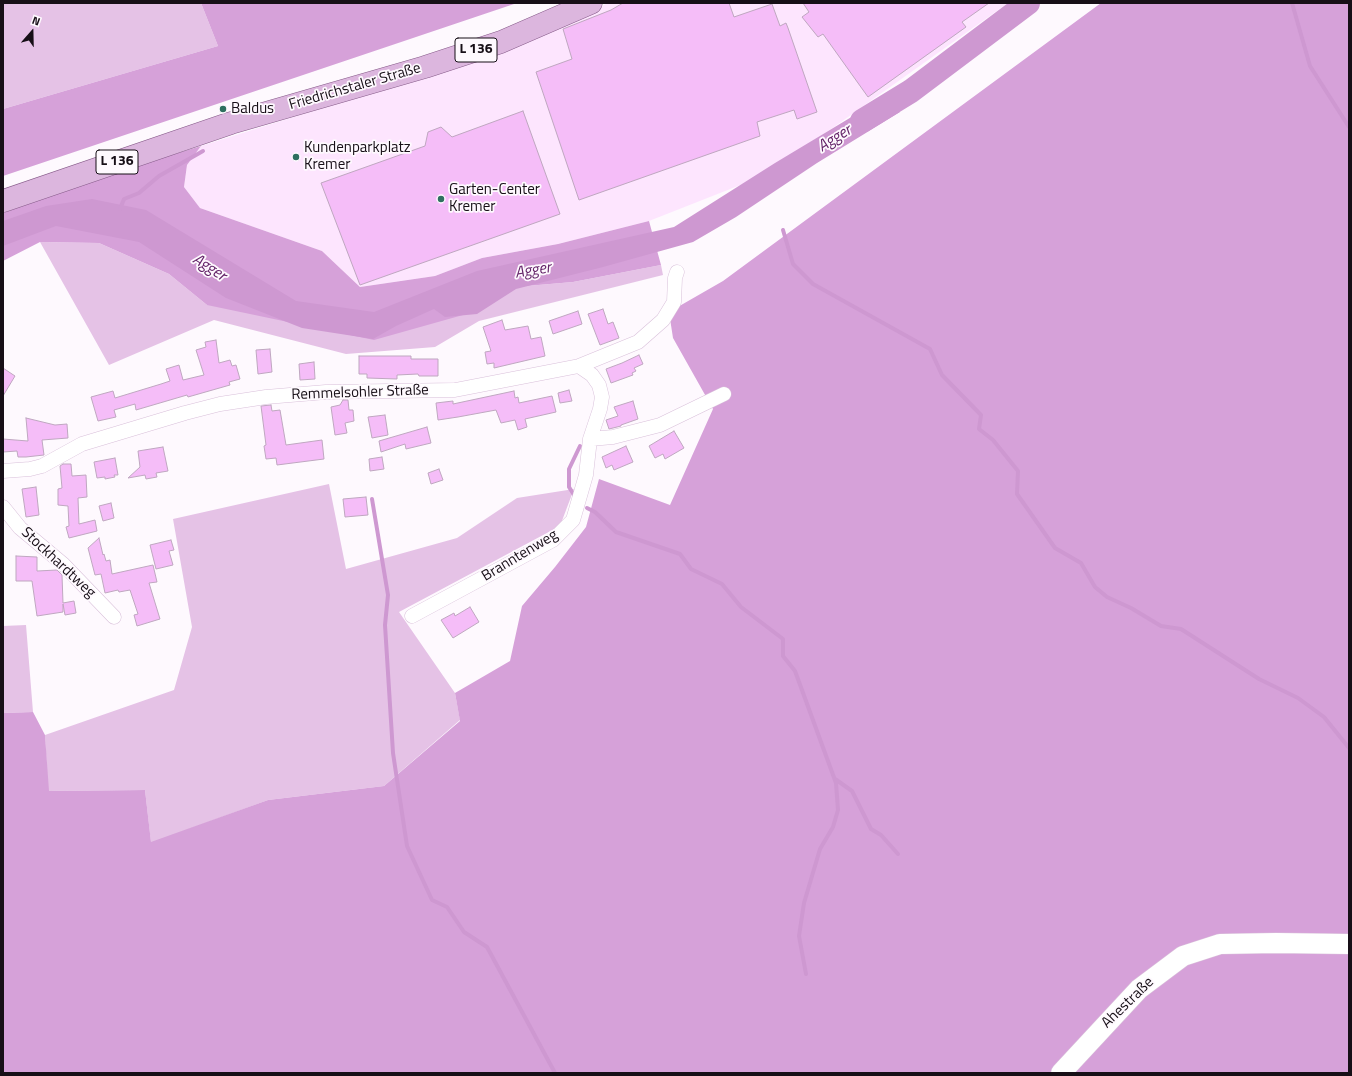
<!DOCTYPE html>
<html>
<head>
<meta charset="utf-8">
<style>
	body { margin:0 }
	#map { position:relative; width:1352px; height:1076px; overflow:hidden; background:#fef9fe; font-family:"Titillium Web",sans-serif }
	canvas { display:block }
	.frame { position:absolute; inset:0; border:4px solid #170f17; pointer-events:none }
	.north { position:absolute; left:12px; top:12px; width:40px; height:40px; -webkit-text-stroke:3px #fef9fe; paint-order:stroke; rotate:20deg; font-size:11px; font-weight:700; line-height:16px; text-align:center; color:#170f17 }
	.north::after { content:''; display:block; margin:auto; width:14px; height:18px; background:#170f17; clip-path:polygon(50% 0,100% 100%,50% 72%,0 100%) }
</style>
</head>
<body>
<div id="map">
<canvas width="1352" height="1076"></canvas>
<div class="frame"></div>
<div class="north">N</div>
</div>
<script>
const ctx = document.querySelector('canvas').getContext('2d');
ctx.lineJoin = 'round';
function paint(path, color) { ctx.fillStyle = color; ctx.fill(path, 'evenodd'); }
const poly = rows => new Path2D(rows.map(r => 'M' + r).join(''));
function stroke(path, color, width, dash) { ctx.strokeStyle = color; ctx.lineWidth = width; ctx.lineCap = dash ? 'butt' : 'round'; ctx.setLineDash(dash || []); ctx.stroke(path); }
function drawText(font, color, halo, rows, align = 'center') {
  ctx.font = font + ' "Titillium Web",sans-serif'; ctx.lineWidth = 3.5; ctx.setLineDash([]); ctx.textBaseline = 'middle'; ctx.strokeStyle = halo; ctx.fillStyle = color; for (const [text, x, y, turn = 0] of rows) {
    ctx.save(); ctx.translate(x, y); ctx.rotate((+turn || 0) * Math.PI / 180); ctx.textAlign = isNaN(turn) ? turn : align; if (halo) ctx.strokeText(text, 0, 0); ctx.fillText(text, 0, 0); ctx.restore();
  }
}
paint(poly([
	[608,3,1008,3,834,127,748,182,649,221,558,244,482,258,435,276,360,287,322,251,200,208,184,187,187,165,201,146,386,88,478,61,580,17]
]), '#fde5fe');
paint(poly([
	[3,3,201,3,218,46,3,109],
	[40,242,99,243,169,274,207,305,515,287,573,282,661,265,663,275,479,321,435,347,346,354,214,320,109,365],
	[329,484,346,569,457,538,517,498,574,489,560,526,399,612,455,693,460,720,384,786,268,800,151,843,145,790,48,791,45,735,174,690,192,627,173,519],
	[26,625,33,712,3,713,3,626]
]), '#e5c2e6');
paint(poly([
	[201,3,517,3,3,176,3,109,218,46],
	[1101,3,1349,3,1349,1073,3,1073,3,713,33,712,45,735,49,791,145,790,151,842,268,800,384,786,460,721,455,693,510,661,522,606,555,567,586,527,599,479,670,505,713,409,673,338,669,312,723,281],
	[201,146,187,165,184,187,200,208,322,251,360,287,435,276,482,258,558,244,649,221,661,265,573,282,515,287,470,313,374,340,207,305,169,274,99,243,40,242,3,261,3,213,102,176]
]), '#d6a1d9');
paint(poly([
	[883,98,900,112,817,163,736,217,693,242,603,267,516,289,477,314,445,317,434,309,396,326,373,339,302,328,226,298,139,242,56,226,3,246,3,221,46,206,92,199,146,210,296,301,374,312,477,271,674,227,775,163]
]), '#ce98d1');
stroke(poly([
	[1292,3,1310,66,1349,127],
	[120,209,124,199,139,193,159,176,203,151],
	[783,230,793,264,813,284,930,349,942,375,981,415,979,429,993,440,1018,471,1017,494,1055,548,1081,563,1095,587,1107,597,1131,608,1161,626,1181,629,1259,679,1298,698,1324,717,1349,748],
	[574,495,569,487,569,469,580,446],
	[372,499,388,595,385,625,393,753,407,846,432,900,447,907,464,932,487,947,555,1073],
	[587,508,595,512,616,532,680,554,691,569,722,584,741,607,783,639,783,656,795,671,836,783,838,810,833,827,820,849,804,903,799,936,806,974],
	[835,779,852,791,871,829,881,835,898,854]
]), '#ce98d1', 4);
stroke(poly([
	[862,121,911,91,1028,3]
]), '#ce98d1', 24);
const building = poly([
	[623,3,729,3,734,17,772,4,780,26,786,23,788,28,817,112,797,119,794,110,757,122,760,136,579,200,536,72,572,59,563,29,611,10,623,3],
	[803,3,989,3,962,22,966,27,868,97,823,34,818,37,802,17,809,12,803,3],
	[523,111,560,214,360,285,321,183,425,146,428,132,441,127,452,137,523,111],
	[603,309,608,324,613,322,619,338,600,345,588,314,603,309],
	[578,311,582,324,553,334,549,321,578,311],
	[502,320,505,330,528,326,531,339,541,337,545,356,494,368,494,363,487,364,485,352,491,351,483,327,502,320],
	[216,340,219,363,230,360,232,366,236,365,240,379,229,382,230,385,188,397,187,395,136,410,135,404,114,410,116,417,98,421,91,397,113,391,115,398,161,384,170,381,166,369,179,365,183,380,204,375,196,350,206,347,205,342,216,340],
	[270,349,272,372,258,374,256,350,270,349],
	[639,355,643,364,634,368,636,371,632,373,633,375,611,383,606,369,622,363,639,355],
	[359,356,411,356,411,359,438,359,438,376,419,376,418,374,397,375,397,379,367,378,367,374,359,374,359,356],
	[314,362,315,379,300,380,299,364,314,362],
	[3,368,15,376,3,396,3,368],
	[569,390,572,401,560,403,558,393,569,390],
	[514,391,515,398,518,397,519,403,552,396,556,412,525,419,527,427,518,430,515,420,501,423,496,410,458,417,438,420,436,403,453,401,453,404,514,391],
	[343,400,348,400,349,410,353,410,354,421,345,423,347,433,335,435,331,407,340,405,343,400],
	[633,401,638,419,621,425,621,426,609,429,606,420,618,416,614,407,633,401],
	[271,405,272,411,280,410,286,445,322,440,324,459,277,465,276,458,266,459,264,446,266,445,261,406,271,405],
	[385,415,388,435,372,438,368,417,385,415],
	[26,418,55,425,67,424,68,438,42,440,44,455,26,457,18,457,17,451,3,452,3,439,28,441,26,418],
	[427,427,431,443,406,449,405,444,381,452,379,441,427,427],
	[674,431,684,448,665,459,663,454,655,458,649,446,674,431],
	[626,446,633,462,614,470,612,465,606,468,602,457,626,446],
	[163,447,168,471,156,473,157,477,146,479,145,475,128,478,140,467,138,451,163,447],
	[382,457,384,469,370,471,369,459,382,457],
	[115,458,118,475,114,475,115,477,105,479,105,477,97,478,94,462,115,458],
	[63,464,71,464,72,476,86,475,87,497,78,498,79,524,95,520,97,531,69,538,66,527,69,526,68,506,58,505,58,489,62,488,60,466,63,464],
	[439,469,443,480,431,484,428,473,439,469],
	[36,487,39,515,26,517,22,489,36,487],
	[366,497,368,515,345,517,343,499,366,497],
	[111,503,114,518,103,521,99,506,111,503],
	[99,538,103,555,104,554,106,561,110,560,112,574,153,565,157,582,149,583,160,619,137,626,134,615,138,614,130,590,119,592,118,590,105,593,101,574,95,575,88,548,99,538],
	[171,540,174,550,169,551,173,565,156,569,150,545,171,540],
	[16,556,37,557,37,571,57,570,62,575,63,603,74,601,76,613,65,615,63,604,63,612,37,616,32,581,16,581,16,556],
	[470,607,479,622,453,638,441,620,454,613,455,616,470,607]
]);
paint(building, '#f5bdf8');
stroke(building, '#bfa7c0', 1);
const minor = poly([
	[590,439,613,437,660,425,724,394],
	[3,471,30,469,42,466,82,444,185,413,220,404,266,397,326,392,455,390,579,366,638,342,663,320,674,302,675,278,677,272],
	[3,507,20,528,63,564,114,617],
	[412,616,553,540,573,520,586,475,590,439,600,409,602,397,599,385,592,375,579,366]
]);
const secondary = poly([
	[1061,1073,1139,989,1183,956,1220,944,1276,943,1349,944]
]);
const primary = poly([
	[3,201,231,123,425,67,501,42,591,3]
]);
stroke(minor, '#d9c0da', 15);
stroke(secondary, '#d9c0da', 21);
stroke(primary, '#875c8a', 23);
stroke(minor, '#fff', 14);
stroke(secondary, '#fff', 20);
stroke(primary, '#dcb6de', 22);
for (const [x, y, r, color] of [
	[223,109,4,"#2e6f5f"],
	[296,157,4,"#2e6f5f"],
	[441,199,4,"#2e6f5f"]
]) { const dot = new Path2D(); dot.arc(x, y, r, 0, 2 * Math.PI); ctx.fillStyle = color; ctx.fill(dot); stroke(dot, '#fef9fe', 1.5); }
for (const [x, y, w] of [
	[476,50,42],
	[117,162,42]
]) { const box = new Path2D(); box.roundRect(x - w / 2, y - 12, w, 24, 3); ctx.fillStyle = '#fef9fe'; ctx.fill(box); stroke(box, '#170f17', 1); }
drawText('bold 14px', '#170f17', null, [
	["L 136",476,50],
	["L 136",117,162]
]);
drawText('15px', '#170f17', '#fef9fe', [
	["Friedrichstaler Straße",355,87,-16],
	["Remmelsohler Straße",360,393,-2],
	["Branntenweg",520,556,-31],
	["Stockhardtweg",58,563,43],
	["Ahestraße",1128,1003,-44]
]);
drawText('15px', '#170f17', '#fef9fe', [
	["Baldus",231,109],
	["Kundenparkplatz",304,148],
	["Kremer",304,165],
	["Garten-Center",449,190],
	["Kremer",449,207]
], 'left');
drawText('italic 16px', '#642469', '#fef9fe', [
	["Agger",835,139,-32],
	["Agger",209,268,33],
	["Agger",533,271,-9]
]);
</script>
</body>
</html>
